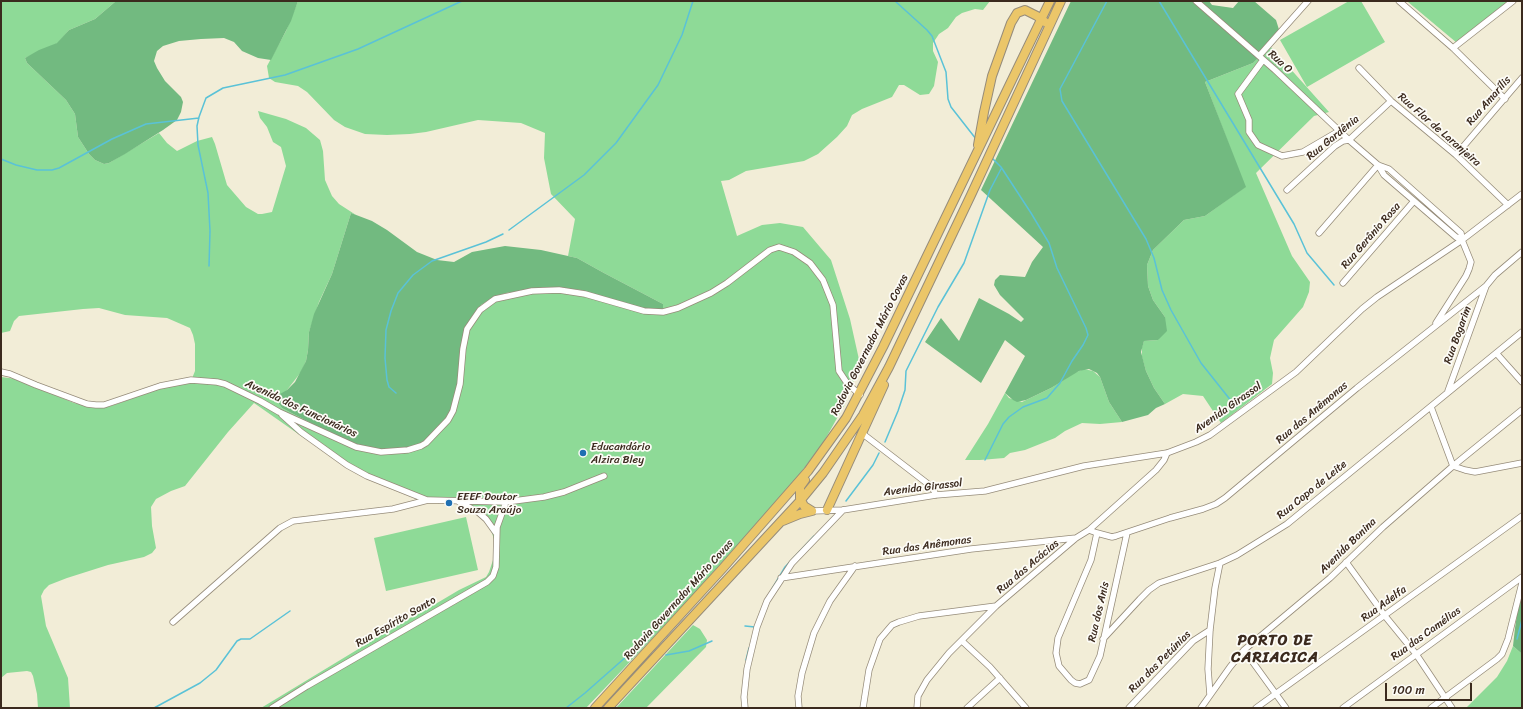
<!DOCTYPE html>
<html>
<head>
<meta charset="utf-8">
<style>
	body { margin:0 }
	#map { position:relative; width:1523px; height:709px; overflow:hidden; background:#f2edd7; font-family:Sriracha,sans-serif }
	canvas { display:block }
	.frame { position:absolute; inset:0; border:2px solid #3b2a1e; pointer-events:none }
	.scale { position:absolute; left:1385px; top:683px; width:87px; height:18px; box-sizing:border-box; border:2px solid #3b2a1e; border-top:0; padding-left:5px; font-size:12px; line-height:14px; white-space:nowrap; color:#3b2a1e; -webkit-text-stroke:3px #fdfcf7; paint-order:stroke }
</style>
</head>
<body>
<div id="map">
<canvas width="1523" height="709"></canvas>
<div class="frame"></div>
<div class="scale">100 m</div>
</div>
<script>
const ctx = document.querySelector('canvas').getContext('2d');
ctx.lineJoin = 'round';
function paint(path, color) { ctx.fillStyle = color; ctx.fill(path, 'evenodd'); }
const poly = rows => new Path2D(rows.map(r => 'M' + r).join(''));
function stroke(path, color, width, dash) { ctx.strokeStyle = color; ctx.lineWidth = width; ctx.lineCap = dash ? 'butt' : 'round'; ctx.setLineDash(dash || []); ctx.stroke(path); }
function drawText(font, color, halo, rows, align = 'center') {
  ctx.font = font + ' Sriracha,sans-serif'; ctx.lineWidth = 3.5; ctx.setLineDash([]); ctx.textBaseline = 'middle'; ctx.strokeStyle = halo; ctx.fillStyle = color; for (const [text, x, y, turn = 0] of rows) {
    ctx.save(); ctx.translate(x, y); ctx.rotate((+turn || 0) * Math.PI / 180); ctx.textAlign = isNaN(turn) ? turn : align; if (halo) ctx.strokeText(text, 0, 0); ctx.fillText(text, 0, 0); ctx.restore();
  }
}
paint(poly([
	[1,1,116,1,95,19,69,30,58,43,25,58,27,63,66,100,75,114,78,137,89,154,95,160,104,164,109,163,159,133,167,143,177,151,197,141,212,137,215,144,227,185,246,207,258,214,262,214,272,212,286,166,281,147,273,142,267,127,260,118,258,111,286,119,306,128,320,140,323,151,325,180,332,196,339,204,356,215,351,213,332,274,319,302,309,332,308,350,306,361,301,372,287,390,279,404,282,408,337,436,461,361,473,316,481,305,492,298,506,293,548,287,581,290,591,294,663,304,604,273,577,258,568,256,575,219,551,194,544,158,545,133,521,123,478,120,426,132,410,134,387,135,365,134,345,127,334,120,307,92,298,86,275,82,269,78,267,66,286,31,298,1,990,1,983,10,975,9,962,13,956,17,948,28,939,34,933,43,933,51,938,62,934,86,929,94,920,95,904,85,899,85,892,97,862,109,852,115,847,126,837,137,818,154,804,161,746,171,729,180,721,181,737,236,762,225,780,223,803,227,831,260,850,319,860,364,845,404,822,445,792,484,683,606,586,708,261,708,365,645,391,628,427,609,459,590,486,577,489,572,495,554,495,543,492,533,482,517,473,510,456,503,441,502,394,489,304,438,254,403,228,432,185,486,171,491,156,499,151,507,152,526,156,548,152,553,144,557,108,565,67,578,49,585,44,590,41,596,46,626,68,678,70,708,38,708,37,694,33,676,31,672,27,671,7,673,1,678,1,377,17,379,74,403,90,406,108,407,159,389,191,381,195,371,195,344,193,335,190,328,167,318,125,315,99,308,83,309,19,316,14,321,10,331,1,333],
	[1349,1,1361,1,1385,42,1307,87,1280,40],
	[1409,1,1510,1,1457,43,1408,2],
	[1270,46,1329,112,1314,116,1256,173,1292,256,1310,282,1309,292,1303,307,1274,340,1270,358,1273,373,1272,384,1221,423,1203,396,1183,394,1165,404,1154,388,1146,371,1142,357,1142,347,1144,341,1158,340,1165,317,1153,300,1148,286,1147,265,1153,250,1184,220,1205,216,1245,187,1205,82,1253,63],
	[1084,369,1093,371,1100,377,1109,402,1122,422,1100,424,1082,423,1065,431,1055,438,1025,450,1010,453,1004,458,980,460,965,460,988,424,1005,393,1009,398,1022,402,1051,388,1074,373],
	[466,517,478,570,386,591,374,538],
	[693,625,700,629,707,640,706,647,646,708,616,708],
	[1513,646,1522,654,1522,708,1466,708,1497,677,1507,661]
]), '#8eda97');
paint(poly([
	[116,1,298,1,291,21,271,60,258,58,242,51,234,42,224,38,201,39,179,41,163,46,157,51,154,61,157,68,165,81,181,97,183,102,181,112,177,120,163,130,125,154,109,163,104,164,95,160,89,154,78,137,75,114,66,100,27,63,25,58,39,50,57,43,69,30,95,19],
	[1071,1,1209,1,1212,5,1233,8,1239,1,1254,1,1276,20,1281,36,1253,63,1205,82,1246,187,1205,216,1184,220,1153,250,1147,265,1148,286,1153,300,1165,317,1167,331,1158,340,1144,341,1141,352,1146,371,1154,388,1165,404,1156,408,1148,415,1122,422,1109,402,1100,377,1097,373,1089,369,1079,371,1051,388,1026,400,1017,402,1013,400,1005,393,1025,356,1005,340,981,383,925,342,941,318,959,341,979,298,1009,314,1021,322,1024,319,1000,295,994,285,995,280,1000,275,1025,277,1032,262,1043,247,981,190],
	[351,213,372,221,387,230,417,252,437,260,454,262,472,252,505,246,541,250,577,258,604,273,663,304,663,308,662,310,652,311,581,290,548,287,506,293,492,298,481,305,466,329,456,398,453,410,439,429,417,447,380,450,364,447,347,442,282,408,279,404,279,398,280,394,287,390,295,382,306,361,308,350,309,332,314,314,332,274],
	[1522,582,1522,654,1513,646,1515,628]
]), '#72ba80');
stroke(poly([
	[895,1,927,30,932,36,946,72,948,99,951,107,976,139],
	[1107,1,1060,89,1062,101,1146,239,1154,258,1162,290,1171,310,1201,363,1236,407],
	[1159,1,1294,224,1307,253,1334,285],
	[1,159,16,165,37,170,52,170,59,168,112,139,146,124,199,118],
	[509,230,584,175,616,143,658,85,682,35,693,1],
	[209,266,210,231,208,193,198,145,197,126,199,117,206,98,223,88,285,75,358,49,462,1],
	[396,393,389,387,387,380,385,358,386,330,391,311,398,293,413,275,432,261,486,242,503,234],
	[885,442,898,411,905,390,906,371,938,307,964,263,990,190,1001,169],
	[985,460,1003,424,1009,417,1023,407,1047,398,1060,383,1072,361,1083,345,1088,335,1086,328,1057,268,1049,243,1031,213,1001,167,992,158],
	[846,501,873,465,879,453],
	[772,589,785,567,814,536],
	[745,626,755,627],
	[1517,639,1522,620],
	[666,655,689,651,712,641],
	[746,660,749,648],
	[154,708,200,683,216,670,237,641,241,639,250,639,290,611],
	[566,708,585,693,627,656,635,653]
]), '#5ac2d7', 1.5);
const minor = poly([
	[1196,1,1275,70,1349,140,1378,165,1389,169,1461,233,1462,240,1471,262,1469,269,1466,276,1436,323],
	[1399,1,1453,48,1505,99],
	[1453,48,1513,1],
	[1259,56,1308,1],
	[1263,60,1238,94,1249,120,1249,132,1258,145,1282,156,1303,152,1339,131],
	[1359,68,1391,101,1456,155,1508,205],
	[1456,155,1522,78],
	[1378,165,1384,175,1456,237,1462,240],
	[1287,190,1335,146,1343,141,1349,140,1391,101],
	[1319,233,1378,165],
	[1343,283,1414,201],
	[1497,354,1522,382],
	[1,372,10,374,36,385,87,404,96,405,104,405,160,386,191,380,217,382,225,384,260,401,279,412,356,447,381,452,408,450,421,446,426,443,448,420,453,411,460,384,463,349,467,329,480,310,495,299,532,291,559,290,585,294,644,311,663,312,678,308,711,293,727,283,770,250,779,247,794,252,810,263,823,280,833,305,839,371,847,383,860,395],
	[1448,391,1486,286],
	[1431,407,1453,466,1465,470,1475,472,1522,463],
	[282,415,301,432,347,465,367,476,427,500],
	[863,434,932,487,936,495],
	[459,502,478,512,486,519,496,533],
	[812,511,843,510,936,495,985,491,1084,466,1167,453,1196,442,1210,435,1296,372,1362,309,1377,297,1462,240,1522,194],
	[1089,530,1097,533,1112,537,1116,536,1170,518,1203,509,1216,504,1225,498,1357,388,1486,286,1495,275,1522,252],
	[1097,533,1091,560,1058,638,1056,653,1059,666,1071,680,1075,683,1080,684,1089,680,1100,656,1127,533],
	[1346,562,1385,616,1416,654,1452,708],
	[781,578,971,549,1076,538],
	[173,622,280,528,293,521,393,509,428,500,506,502,544,497,564,492,604,476],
	[1103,639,1140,599,1149,590,1159,583,1220,563,1237,555,1287,524,1522,332],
	[962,641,990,667,1026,708],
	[1244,650,1286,708],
	[1210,695,1208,669,1210,630,1215,588,1220,563],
	[272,708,307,686,487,582,493,576,496,567,497,527,506,502],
	[745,708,744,697,747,669,757,627,767,601,792,563,843,510],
	[799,708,798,696,802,673,814,633,830,601,855,566],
	[863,708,869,670,875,653,880,639,892,625,899,622,919,616,996,606],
	[917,708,918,696,927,680,949,653,996,606,1076,538,1089,530,1156,470,1164,460,1167,453],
	[967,708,1000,678],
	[1129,708,1193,641,1210,630],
	[1201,708,1230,667,1244,650,1330,578,1383,527,1453,466,1522,410],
	[1256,708,1522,516],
	[1343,708,1522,577],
	[1431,708,1497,659,1502,654,1508,639,1522,583]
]);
const highway = poly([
	[978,145,984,112,992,76,1011,23,1017,13,1025,10,1037,16,1045,22],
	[805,480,800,487,800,498,804,506,812,511],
	[827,510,884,385],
	[783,521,800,514,812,511],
	[595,708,723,568,808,471,846,418,883,347,1050,1],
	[608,708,800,501,823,473,863,415,889,367,971,195,1061,1]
]);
stroke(minor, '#968c7a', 7);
stroke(highway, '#968c7a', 10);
stroke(minor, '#fff', 5.5);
stroke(highway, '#ebc669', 8);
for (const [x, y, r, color] of [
	[583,453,4,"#1f6fb2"],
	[449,503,4,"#1f6fb2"]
]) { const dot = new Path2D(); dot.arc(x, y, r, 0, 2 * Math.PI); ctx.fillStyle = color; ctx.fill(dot); stroke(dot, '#fdfcf7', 1.5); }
drawText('11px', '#3b2a1e', '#fdfcf7', [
	["Rua O",1280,62,42],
	["Rua Amarílis",1489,101,-49],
	["Rua Flor de Laranjeira",1439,130,41],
	["Rua Gardênia",1333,138,-39],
	["Rua Gerânio Rosa",1371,236,-49],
	["Rua Bogarim",1458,335,-70],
	["Rodovia Governador Mário Covas",870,345,-63],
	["Avenida Girassol",1228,408,-35],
	["Avenida dos Funcionários",301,409,25],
	["Rua das Anêmonas",1312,413,-40],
	["Avenida Girassol",923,488,-7],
	["Rua Copo de Leite",1312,490,-39],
	["Rua das Anêmonas",927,546,-8],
	["Avenida Bonina",1348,546,-44],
	["Rua das Acácias",1028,567,-40],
	["Rodovia Governador Mário Covas",679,600,-48],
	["Rua Adelfa",1384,604,-36],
	["Rua dos Anis",1099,612,-77],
	["Rua Espírito Santo",396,622,-30],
	["Rua das Camélias",1426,634,-36],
	["Rua das Petúnias",1160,662,-45]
]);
drawText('11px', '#3b2a1e', '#fdfcf7', [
	["Educandário",591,447],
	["Alzira Bley",591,460],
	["EEEF Doutor",457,497],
	["Souza Araújo",457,510]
], 'left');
ctx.letterSpacing = '1px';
drawText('bold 15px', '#3b2a1e', '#fdfcf7', [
	["PORTO DE",1275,641],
	["CARIACICA",1275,658]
]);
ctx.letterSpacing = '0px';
</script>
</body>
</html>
